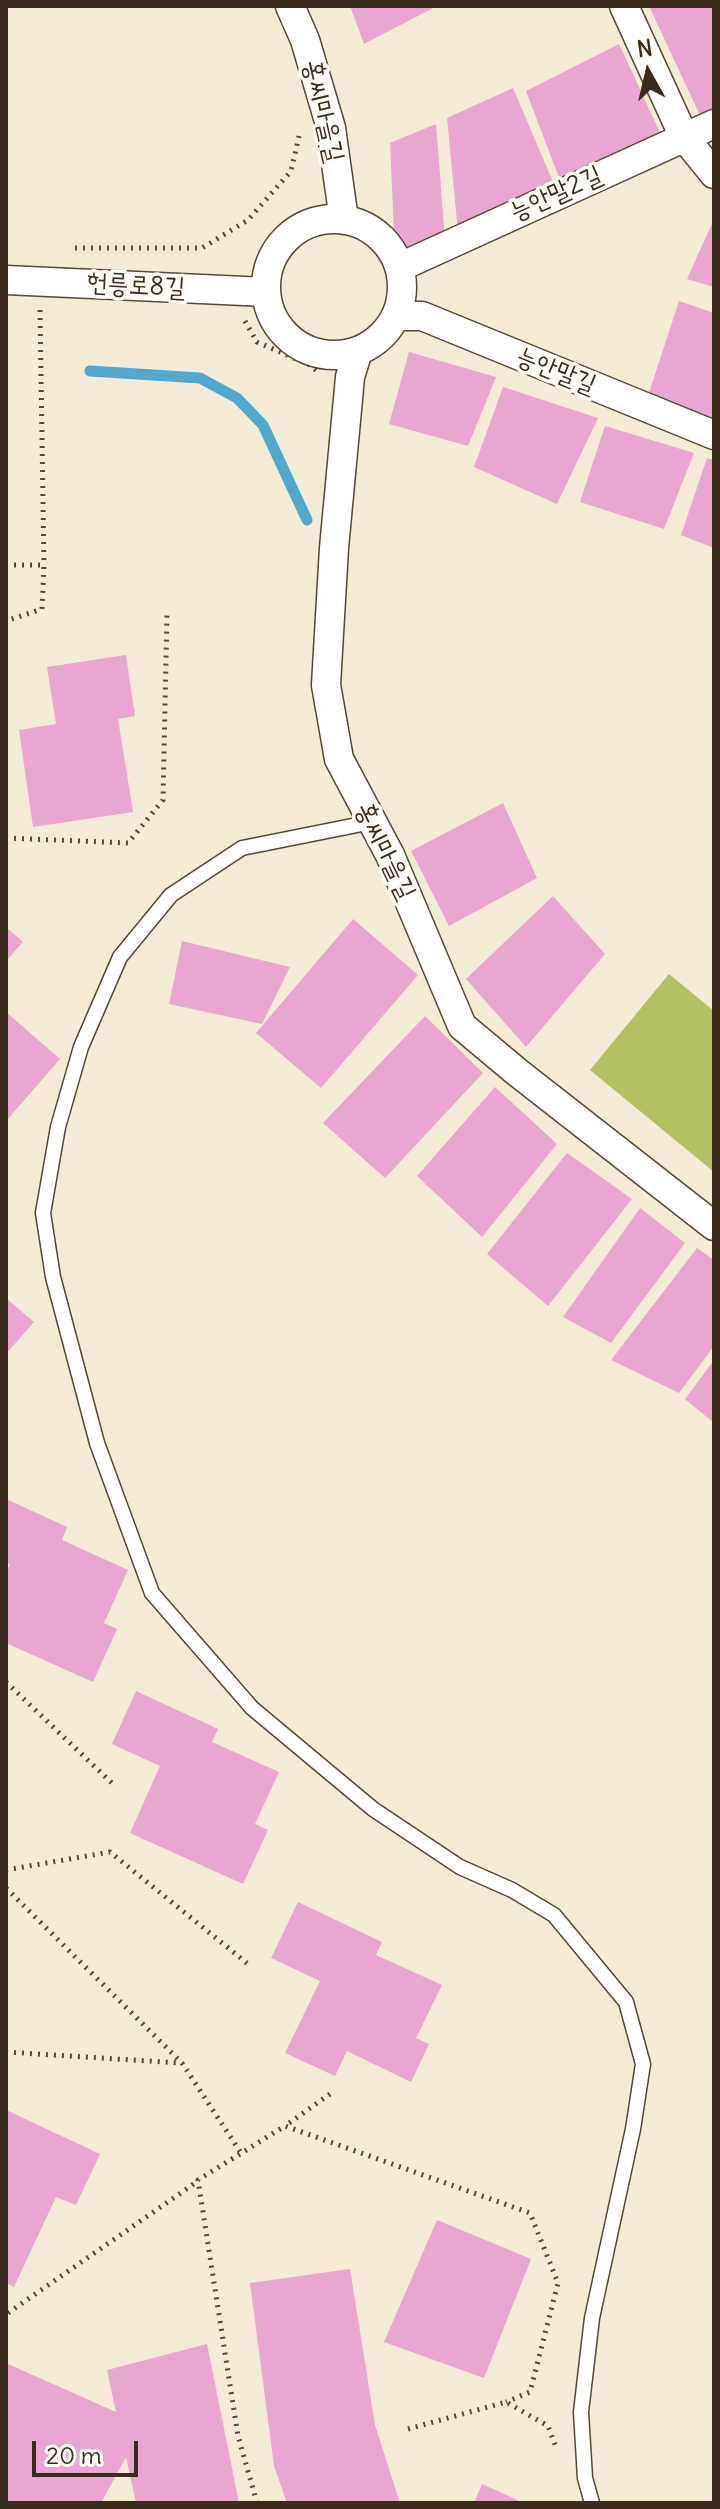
<!DOCTYPE html>
<html>
<head>
<meta charset="utf-8">
<style>
	body { margin:0 }
	#map { position:relative; width:720px; height:2509px; overflow:hidden; background:#f3ebd5; font-family:Delius,sans-serif }
	canvas { display:block }
	.frame { position:absolute; inset:0; border:8px solid #3b2a1e; pointer-events:none }
	.north { position:absolute; left:608px; top:32px; width:80px; height:80px; -webkit-text-stroke:6px #fdfcf7; paint-order:stroke; rotate:352deg; font-size:22px; font-weight:700; line-height:32px; text-align:center; color:#3b2a1e }
	.north::after { content:''; display:block; margin:auto; width:28px; height:36px; background:#3b2a1e; clip-path:polygon(50% 0,100% 100%,50% 72%,0 100%) }
	.scale { position:absolute; left:32px; top:2441px; width:106px; height:36px; box-sizing:border-box; border:4px solid #3b2a1e; border-top:0; padding-left:10px; font-size:24px; line-height:28px; white-space:nowrap; color:#3b2a1e; -webkit-text-stroke:6px #fdfcf7; paint-order:stroke }
</style>
</head>
<body>
<div id="map">
<canvas width="720" height="2509"></canvas>
<div class="frame"></div>
<div class="north">N</div>
<div class="scale">20 m</div>
</div>
<script>
const ctx = document.querySelector('canvas').getContext('2d');
ctx.lineJoin = 'round';
function paint(path, color) { ctx.fillStyle = color; ctx.fill(path, 'evenodd'); }
const poly = rows => new Path2D(rows.map(r => 'M' + r).join(''));
function stroke(path, color, width, dash) { ctx.strokeStyle = color; ctx.lineWidth = width; ctx.lineCap = dash ? 'butt' : 'round'; ctx.setLineDash(dash || []); ctx.stroke(path); }
function drawText(font, color, halo, rows, align = 'center') {
  ctx.font = font + ' Delius,"Poor Story",sans-serif'; ctx.lineWidth = 7; ctx.setLineDash([]); ctx.textBaseline = 'middle'; ctx.strokeStyle = halo; ctx.fillStyle = color; for (const [text, x, y, turn = 0] of rows) {
    ctx.save(); ctx.translate(x, y); ctx.rotate((+turn || 0) * Math.PI / 180); ctx.textAlign = isNaN(turn) ? turn : align; if (halo) ctx.strokeText(text, 0, 0); ctx.fillText(text, 0, 0); ctx.restore();
  }
}
paint(poly([
	[669,974,714,1011,714,1172,590,1070]
]), '#b2c062');
stroke(poly([
	[90,371,200,378,237,398,263,425,307,520]
]), '#51a9ce', 11);
paint(poly([
	[350,6,437,6,364,44],
	[649,6,714,6,714,119,704,124],
	[619,44,663,139,563,188,526,91],
	[513,88,556,189,458,232,447,118],
	[436,124,445,240,407,251,394,230,390,143],
	[714,219,714,287,687,279],
	[679,301,714,313,714,427,646,402],
	[409,352,496,377,468,446,389,424],
	[503,387,598,418,557,504,474,467],
	[605,426,694,453,664,529,580,502],
	[707,458,714,460,714,548,681,535],
	[126,655,135,716,118,719,133,812,33,827,19,730,56,724,47,667],
	[503,803,537,878,449,926,411,851],
	[553,896,605,954,526,1047,466,979],
	[353,919,418,975,321,1088,256,1033],
	[6,927,23,942,6,961],
	[182,941,290,967,262,1024,169,1004],
	[6,1012,60,1059,6,1121],
	[425,1016,483,1073,385,1178,323,1123],
	[495,1087,557,1144,482,1237,417,1176],
	[567,1153,632,1199,548,1306,487,1254],
	[640,1208,685,1243,611,1343,563,1317],
	[697,1248,714,1260,714,1346,679,1393,611,1360],
	[6,1298,34,1322,6,1354],
	[714,1360,714,1423,685,1399],
	[6,1499,67,1527,62,1540,128,1570,104,1623,117,1629,93,1682,6,1643,6,1573,10,1564,6,1563],
	[136,1691,218,1729,212,1742,279,1772,255,1824,268,1830,243,1884,130,1833,160,1766,112,1744],
	[298,1902,382,1942,376,1955,442,1985,416,2038,429,2044,411,2082,347,2051,335,2076,285,2053,320,1981,271,1958],
	[6,2110,100,2154,76,2205,56,2197,14,2287,6,2283],
	[437,2220,531,2259,484,2378,384,2342],
	[350,2269,375,2425,400,2503,287,2503,274,2466,250,2283],
	[207,2344,239,2503,136,2503,126,2457,101,2503,6,2503,6,2370,8,2364,116,2412,107,2370],
	[482,2484,524,2503,474,2503]
]), '#e9a6d0');
const lane = poly([
	[372,822,242,848,171,895,120,957,81,1047,58,1127,43,1213,53,1277,97,1443,152,1593,252,1708,373,1809,460,1867,512,1890,554,1915,626,2002,643,2064,633,2129,592,2318,581,2412,585,2478,592,2503]
]);
const street = poly([
	[290,6,305,40,331,128,344,220],
	[624,6,684,137,714,174],
	'266 287a68 68 0 1 1 136 0a68 68 0 1 1-136 0Z',
	[400,267,714,124],
	[6,280,266,292],
	[397,316,422,316,714,435],
	[358,351,350,377,348,399,334,548,326,685,339,759,390,855,462,1026,517,1072,714,1226]
]);
stroke(lane, '#574739', 17);
stroke(street, '#574739', 31);
stroke(poly([
	[75,248,202,248,248,220,291,171,299,136],
	[40,310,44,565],
	[245,321,257,342,310,365,319,373],
	[6,565,44,565,42,609,6,621],
	[6,838,128,843,163,800,167,611],
	[6,1682,115,1786],
	[6,1870,110,1852,248,1964],
	[6,1888,182,2063,241,2153],
	[6,2052,181,2063],
	[330,2094,285,2126,530,2213,558,2283,530,2392,506,2402],
	[8,2313,198,2181],
	[408,2429,506,2402,548,2426,557,2450],
	[257,2503,238,2436,198,2180,285,2126]
]), '#574739', 5, [2, 6]);
stroke(lane, '#fff', 14);
stroke(street, '#fff', 28);
drawText('26px', '#3b2a1e', '#fdfcf7', [
	["홍씨마을길",323,111,77],
	["능안말2길",556,194,-24],
	["헌릉로8길",136,286,3],
	["능안말길",556,371,22],
	["홍씨마을길",385,851,64]
]);
</script>
</body>
</html>
